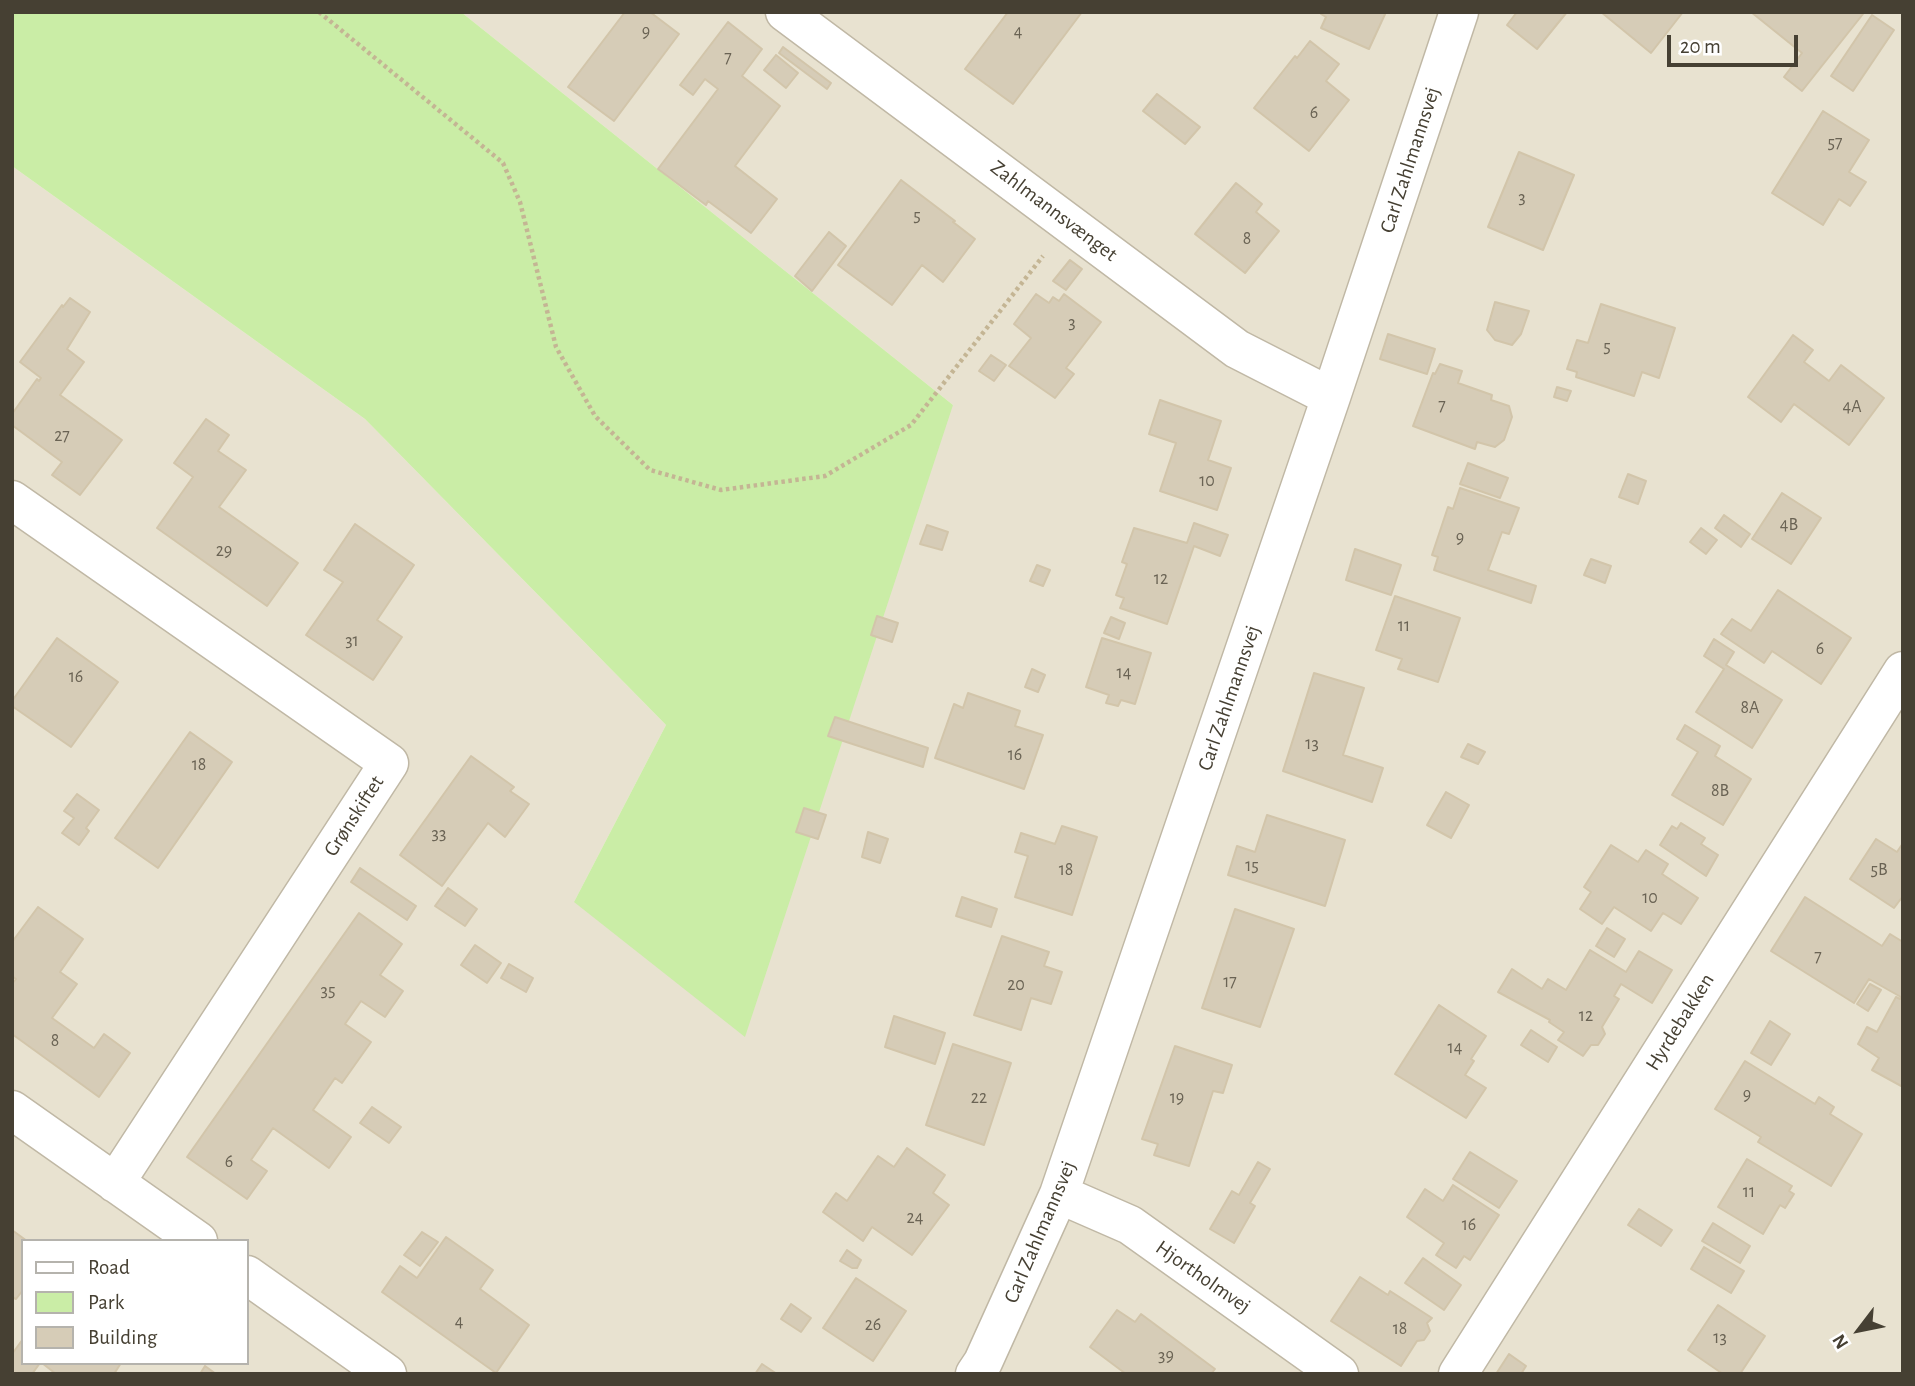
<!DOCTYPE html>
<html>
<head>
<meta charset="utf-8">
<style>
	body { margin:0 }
	#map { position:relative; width:1915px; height:1386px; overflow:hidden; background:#f4f0e3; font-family:"Alegreya Sans",sans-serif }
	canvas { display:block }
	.frame { position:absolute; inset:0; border:14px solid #464033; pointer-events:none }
	.legend { position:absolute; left:21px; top:1239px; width:228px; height:126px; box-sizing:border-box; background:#fff; border:2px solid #b5b3ad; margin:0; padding:9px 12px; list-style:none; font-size:21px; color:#464033 }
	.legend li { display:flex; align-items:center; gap:14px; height:35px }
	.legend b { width:35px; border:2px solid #b5b3ad }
	.north { position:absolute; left:1824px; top:1295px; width:70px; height:70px; -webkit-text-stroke:5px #fff; paint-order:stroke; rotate:238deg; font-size:19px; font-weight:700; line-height:28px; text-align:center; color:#464033 }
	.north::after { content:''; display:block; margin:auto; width:24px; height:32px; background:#464033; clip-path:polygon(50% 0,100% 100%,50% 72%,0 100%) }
	.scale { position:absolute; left:1667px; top:35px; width:131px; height:32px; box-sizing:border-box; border:4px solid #464033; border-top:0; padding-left:9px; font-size:21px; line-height:24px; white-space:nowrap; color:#464033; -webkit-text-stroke:5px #fff; paint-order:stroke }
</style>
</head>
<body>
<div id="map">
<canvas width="1915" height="1386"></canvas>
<div class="frame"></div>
<ul class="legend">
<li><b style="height:9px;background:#fff"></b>Road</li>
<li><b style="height:19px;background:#caeda6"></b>Park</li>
<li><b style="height:19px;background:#d6ccb7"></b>Building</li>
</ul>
<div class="north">N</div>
<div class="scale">20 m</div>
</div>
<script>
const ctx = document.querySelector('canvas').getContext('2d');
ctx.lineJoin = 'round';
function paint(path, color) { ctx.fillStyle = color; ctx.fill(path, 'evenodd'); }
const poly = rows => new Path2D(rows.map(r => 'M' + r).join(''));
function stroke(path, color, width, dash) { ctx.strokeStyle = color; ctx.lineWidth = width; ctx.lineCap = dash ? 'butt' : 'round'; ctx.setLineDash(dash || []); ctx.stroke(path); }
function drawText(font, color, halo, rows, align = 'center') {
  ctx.font = font + ' "Alegreya Sans",sans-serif'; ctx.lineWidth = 7; ctx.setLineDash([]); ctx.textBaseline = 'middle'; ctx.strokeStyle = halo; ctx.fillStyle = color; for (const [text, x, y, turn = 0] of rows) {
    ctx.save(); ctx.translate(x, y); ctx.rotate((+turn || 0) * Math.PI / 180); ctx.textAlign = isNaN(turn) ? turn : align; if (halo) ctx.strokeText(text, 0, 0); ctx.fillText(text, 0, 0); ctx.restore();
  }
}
paint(poly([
	[461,12,1903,12,1903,1374,12,1374,12,166,365,419,666,725,574,902,953,405],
	[23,1241,247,1241,247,1363,23,1363]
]), '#e8e2d0');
paint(poly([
	[12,12,461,12,953,405,745,1037,574,902,666,725,365,419,12,166]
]), '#caeda6');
const building = poly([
	[625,12,650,12,679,34,614,121,568,87,625,12],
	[1008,12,1082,12,1013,104,965,69,1008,12],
	[1322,12,1386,12,1369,49,1321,28,1326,17,1321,14,1322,12],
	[1517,12,1540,13,1567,12,1537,49,1507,25,1517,12],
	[1601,12,1683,12,1651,53,1601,12],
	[1751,12,1861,12,1863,14,1802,91,1784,77,1802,53,1751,12],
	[1872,15,1894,30,1853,91,1831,76,1872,15],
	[728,22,762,49,742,76,780,106,735,166,777,199,751,233,708,201,706,205,658,169,718,89,705,79,693,95,680,85,728,22],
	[1310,41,1339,64,1326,81,1349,100,1309,151,1254,108,1295,56,1297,58,1310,41],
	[783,47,831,83,827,89,779,53,783,47],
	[776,55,798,73,786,88,764,70,776,55],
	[1157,94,1200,127,1185,144,1143,111,1157,94],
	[1823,111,1869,140,1849,172,1866,182,1850,206,1839,199,1823,225,1772,193,1823,111],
	[1519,152,1574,175,1543,250,1488,227,1519,152],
	[901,180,955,221,953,222,975,239,943,282,922,265,892,305,838,265,901,180],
	[1236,183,1262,204,1256,212,1279,231,1245,273,1195,234,1236,183],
	[829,232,846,246,812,291,795,276,829,232],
	[1070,260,1082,269,1066,290,1053,281,1070,260],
	[1036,294,1049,303,1053,297,1059,301,1064,294,1101,322,1066,368,1074,374,1055,398,1009,366,1031,338,1014,324,1036,294],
	[70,298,90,312,67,349,84,362,60,395,122,440,80,495,52,475,62,462,12,425,12,414,37,379,39,381,41,378,20,362,62,305,63,307,70,298],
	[1495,302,1529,311,1521,334,1512,345,1495,340,1487,330,1495,302],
	[1601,304,1675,328,1659,378,1642,372,1634,396,1576,377,1577,372,1567,369,1577,340,1588,343,1601,304],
	[1388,334,1435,349,1427,374,1380,359,1388,334],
	[1793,335,1813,350,1804,362,1829,381,1841,365,1884,398,1849,445,1794,404,1781,422,1748,397,1793,335],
	[991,355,1006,365,994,381,979,371,991,355],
	[1440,364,1462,371,1458,383,1492,395,1491,400,1509,406,1512,417,1504,440,1495,447,1477,442,1475,449,1413,426,1433,373,1435,374,1440,364],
	[1557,387,1571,391,1567,401,1554,397,1557,387],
	[1160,400,1221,421,1208,460,1231,468,1217,510,1160,491,1176,443,1149,434,1160,400],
	[206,419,229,435,218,451,246,470,219,507,298,563,267,606,157,528,193,477,174,463,206,419],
	[1468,463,1508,478,1500,498,1460,484,1468,463],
	[1628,474,1646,481,1638,504,1619,497,1628,474],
	[1460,488,1519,508,1509,534,1502,532,1488,570,1536,586,1531,603,1434,570,1438,557,1432,555,1448,507,1453,509,1460,488],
	[1782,493,1821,518,1791,564,1752,539,1782,493],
	[1724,515,1750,534,1741,547,1715,528,1724,515],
	[1194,523,1228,535,1220,556,1194,546,1167,624,1120,608,1124,598,1116,595,1127,564,1122,562,1134,528,1187,543,1194,523],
	[355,524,414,565,377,620,402,637,373,680,306,635,343,582,324,570,355,524],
	[927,525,948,532,942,550,920,544,927,525],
	[1701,528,1717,540,1706,554,1690,542,1701,528],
	[1355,549,1401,565,1391,595,1346,580,1355,549],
	[1591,559,1611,566,1605,583,1584,575,1591,559],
	[1037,565,1050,570,1043,586,1030,581,1037,565],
	[1778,590,1851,638,1821,684,1772,651,1764,663,1721,634,1732,619,1751,631,1778,590],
	[1395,596,1460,618,1438,682,1398,669,1402,659,1376,650,1395,596],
	[877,616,898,623,892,642,871,635,877,616],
	[1111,617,1125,623,1119,639,1104,633,1111,617],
	[57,638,118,682,71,747,12,706,12,701,57,638],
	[1102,638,1151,653,1135,704,1121,700,1118,706,1106,703,1109,695,1086,687,1102,638],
	[1714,639,1734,652,1726,665,1782,700,1752,748,1696,712,1724,669,1704,656,1714,639],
	[1032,669,1045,675,1038,692,1025,687,1032,669],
	[1314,673,1364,688,1343,755,1383,768,1372,802,1283,771,1314,673],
	[968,693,1020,711,1015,726,1043,735,1024,789,935,758,954,704,963,708,968,693],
	[835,717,928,748,923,767,828,736,835,717],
	[1685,725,1720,746,1715,756,1751,779,1723,825,1672,795,1698,752,1677,739,1685,725],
	[190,732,232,762,158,868,115,838,190,732],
	[1468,744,1485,752,1478,764,1461,757,1468,744],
	[471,756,514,787,510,791,529,804,505,837,488,823,442,886,400,855,471,756],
	[1446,792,1469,805,1451,838,1427,825,1446,792],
	[77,794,99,810,86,828,89,831,79,845,62,833,74,818,64,811,77,794],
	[804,808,826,815,818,839,796,832,804,808],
	[1267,815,1345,840,1325,906,1228,875,1237,846,1255,852,1267,815],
	[1681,823,1705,838,1701,844,1718,855,1706,876,1660,845,1672,826,1677,829,1681,823],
	[1062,826,1097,837,1072,915,1015,897,1028,856,1015,852,1021,833,1055,844,1062,826],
	[868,832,888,839,880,863,862,857,868,832],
	[1876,839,1897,852,1903,843,1903,896,1894,908,1850,879,1876,839],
	[1611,845,1638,862,1646,850,1668,864,1662,874,1698,898,1681,924,1663,913,1651,931,1614,907,1602,924,1580,909,1591,892,1584,887,1611,845],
	[360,868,416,906,407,920,351,882,360,868],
	[448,888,477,909,465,926,435,906,448,888],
	[962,897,997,909,991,927,956,916,962,897],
	[1805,897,1882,946,1890,934,1903,942,1903,1087,1872,1070,1879,1058,1858,1044,1867,1027,1877,1032,1896,997,1900,999,1901,997,1869,979,1854,1003,1771,951,1805,897],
	[38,907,83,939,60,972,77,984,52,1018,94,1048,104,1034,130,1053,99,1097,12,1034,12,984,16,979,12,976,12,942,38,907],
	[1235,909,1294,929,1260,1027,1202,1008,1235,909],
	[359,913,402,944,380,975,403,991,385,1017,361,1001,345,1024,371,1042,342,1083,335,1078,313,1110,351,1137,329,1168,273,1128,251,1160,267,1171,247,1199,187,1157,359,913],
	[1607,928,1625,939,1614,957,1596,946,1607,928],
	[1002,936,1049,952,1044,966,1062,972,1051,1004,1031,998,1021,1030,974,1015,1002,936],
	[475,945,501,963,487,983,461,965,475,945],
	[1590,950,1626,972,1639,951,1672,970,1652,1003,1621,984,1614,996,1619,999,1602,1027,1605,1034,1598,1045,1591,1045,1583,1056,1558,1040,1564,1032,1549,1022,1550,1020,1498,992,1512,969,1542,989,1548,979,1566,990,1590,950],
	[509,964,533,978,526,992,501,978,509,964],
	[1870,984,1881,990,1868,1011,1857,1004,1870,984],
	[1439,1005,1486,1036,1471,1059,1474,1061,1465,1075,1486,1088,1466,1118,1395,1074,1439,1005],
	[894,1016,945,1033,935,1064,885,1047,894,1016],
	[1770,1021,1790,1034,1771,1065,1751,1053,1770,1021],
	[1531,1030,1557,1047,1548,1062,1521,1045,1531,1030],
	[953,1044,1011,1063,984,1145,926,1125,953,1044],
	[1175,1046,1232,1065,1223,1093,1213,1091,1189,1166,1154,1155,1158,1144,1142,1139,1175,1046],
	[1745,1061,1815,1104,1819,1097,1834,1107,1830,1114,1862,1134,1831,1186,1758,1142,1761,1137,1715,1109,1745,1061],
	[372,1107,401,1127,389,1143,360,1123,372,1107],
	[907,1148,945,1175,933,1193,949,1205,912,1255,872,1227,863,1241,823,1212,836,1193,847,1201,878,1156,894,1167,907,1148],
	[1470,1152,1517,1181,1499,1208,1453,1179,1470,1152],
	[1747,1159,1792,1186,1789,1191,1794,1194,1785,1208,1780,1205,1763,1234,1718,1207,1747,1159],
	[1258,1162,1270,1169,1250,1203,1255,1206,1234,1243,1210,1229,1232,1191,1239,1195,1258,1162],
	[1453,1185,1499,1215,1470,1260,1464,1256,1456,1268,1436,1255,1444,1243,1407,1217,1425,1189,1443,1201,1453,1185],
	[1639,1209,1672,1230,1661,1246,1628,1225,1639,1209],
	[1713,1223,1750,1246,1740,1263,1702,1241,1713,1223],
	[12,1230,27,1241,23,1241,23,1290,16,1299,12,1297,12,1230],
	[422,1232,438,1242,420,1266,404,1255,422,1232],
	[446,1237,493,1270,480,1289,529,1325,496,1373,382,1292,400,1266,417,1278,446,1237],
	[1704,1247,1744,1271,1731,1293,1691,1269,1704,1247],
	[847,1250,861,1260,857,1268,852,1268,840,1261,847,1250],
	[1423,1258,1461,1285,1444,1310,1405,1283,1423,1258],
	[1360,1277,1388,1295,1390,1291,1432,1318,1427,1323,1430,1331,1424,1340,1417,1341,1401,1366,1331,1321,1360,1277],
	[856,1278,906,1311,873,1361,823,1328,856,1278],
	[791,1304,811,1318,801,1332,781,1319,791,1304],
	[1718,1305,1765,1336,1740,1374,1723,1374,1688,1350,1718,1305],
	[1117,1310,1135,1322,1141,1314,1215,1369,1211,1374,1126,1374,1090,1347,1117,1310],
	[23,1339,23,1363,40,1363,32,1374,12,1374,12,1354,23,1339],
	[1509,1354,1526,1366,1521,1374,1496,1374,1509,1354],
	[42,1363,121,1363,114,1374,56,1374,42,1363],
	[762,1364,777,1374,755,1374,762,1364],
	[205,1366,216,1374,200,1374,205,1366]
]);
paint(building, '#d6ccb7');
stroke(building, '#d2c5aa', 2);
const street = poly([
	[785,12,1237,349,1331,397],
	[12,500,389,763,115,1183],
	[12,1110,198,1241],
	[1059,1194,1130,1225,1339,1374],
	[247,1275,387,1374],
	[975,1374,983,1362,1059,1194,1331,397,1459,12],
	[1458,1374,1903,671]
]);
stroke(street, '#c0b8a5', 41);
stroke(poly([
	[319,12,503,163,520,202,556,347,595,416,650,470,721,490,825,476,911,425,1043,256]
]), '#c4b594', 4.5, [3.5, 3.5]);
stroke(street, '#fff', 38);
drawText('18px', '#6a6354', null, [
	["9",646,32],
	["4",1018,32],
	["7",728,58],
	["6",1314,113],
	["57",1835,143],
	["3",1522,198],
	["5",917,216],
	["8",1247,239],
	["3",1072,323],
	["5",1607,347],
	["7",1442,406],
	["4A",1852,407],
	["27",62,436],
	["10",1207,481],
	["4B",1789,525],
	["9",1460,538],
	["29",224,551],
	["12",1161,579],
	["11",1404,626],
	["31",352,641],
	["6",1820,649],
	["14",1124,673],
	["16",76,677],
	["8A",1750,708],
	["13",1312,744],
	["16",1015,755],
	["18",199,765],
	["8B",1720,791],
	["33",439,834],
	["15",1252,866],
	["18",1066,870],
	["5B",1879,870],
	["10",1650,898],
	["7",1818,957],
	["17",1230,982],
	["20",1016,985],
	["35",328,991],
	["12",1586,1016],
	["8",55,1041],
	["14",1455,1048],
	["9",1747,1095],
	["22",979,1098],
	["19",1177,1098],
	["6",229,1162],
	["11",1749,1192],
	["24",915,1218],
	["16",1469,1225],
	["4",459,1322],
	["26",873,1325],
	["18",1400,1329],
	["13",1720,1338],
	["39",1166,1356]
]);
drawText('21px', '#464033', '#fff', [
	["Carl Zahlmannsvej",1410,160,-72],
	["Zahlmannsvænget",1054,211,37],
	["Carl Zahlmannsvej",1229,698,-71],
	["Grønskiftet",354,816,-57],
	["Hyrdebakken",1680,1022,-58],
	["Carl Zahlmannsvej",1040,1232,-67],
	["Hjortholmvej",1203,1277,35]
]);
</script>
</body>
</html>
